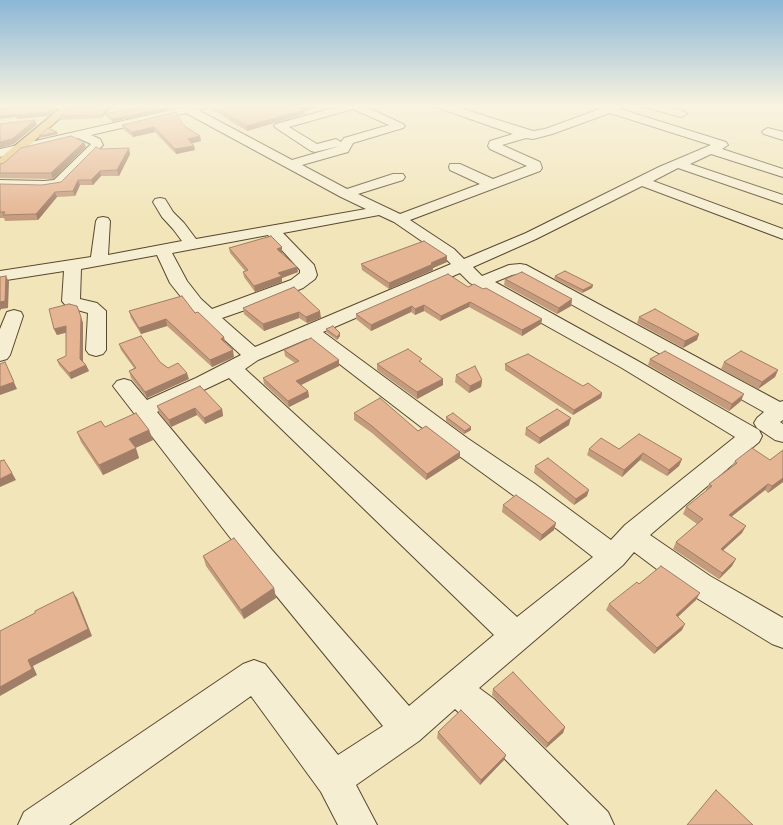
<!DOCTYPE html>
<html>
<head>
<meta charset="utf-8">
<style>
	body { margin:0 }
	canvas { display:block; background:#f1e5b9 }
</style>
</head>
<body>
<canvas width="783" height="825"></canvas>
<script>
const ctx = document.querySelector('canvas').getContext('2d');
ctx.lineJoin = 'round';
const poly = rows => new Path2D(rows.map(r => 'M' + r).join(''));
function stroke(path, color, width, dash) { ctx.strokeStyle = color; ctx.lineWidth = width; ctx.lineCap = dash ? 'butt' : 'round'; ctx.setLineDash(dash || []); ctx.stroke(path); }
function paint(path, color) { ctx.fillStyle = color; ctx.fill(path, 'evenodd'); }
const minor = poly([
	[0,105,108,105,103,108,0,110,0,105],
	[193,105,207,105,206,108,198,110,292,160,340,146,315,152,311,151,276,128,274,126,276,124,344,105,362,105,403,124,405,126,403,128,353,143,348,152,302,165,347,189,393,174,403,174,405,177,403,180,358,194,400,214,480,184,450,170,449,167,450,164,460,164,493,179,527,166,490,149,488,146,490,141,513,134,436,107,435,105,450,105,533,131,545,129,600,109,594,107,593,105,620,105,621,107,620,109,726,142,728,145,722,149,783,169,783,177,711,154,690,164,783,195,783,204,678,168,653,181,783,229,783,239,642,186,536,239,473,267,482,276,509,265,520,264,526,265,780,402,783,401,783,420,780,422,783,424,783,442,775,440,757,428,754,423,757,418,764,412,517,274,512,275,495,282,636,360,759,430,762,436,759,442,650,535,710,576,783,618,783,648,772,644,690,594,634,552,623,565,479,688,494,699,608,812,614,825,569,825,470,723,455,709,419,741,356,785,377,825,338,825,321,792,251,696,69,825,18,825,24,812,243,664,254,660,265,664,338,755,383,726,252,566,113,386,117,381,124,379,131,381,147,400,196,378,241,355,189,307,170,283,157,255,81,269,80,299,97,303,106,311,106,350,103,354,96,356,89,354,86,350,88,313,67,307,62,301,64,271,0,281,0,271,91,257,96,221,98,218,103,217,108,218,110,221,108,255,182,241,173,229,162,217,153,202,155,199,160,198,165,199,173,212,184,223,196,239,366,209,341,197,186,113,91,135,100,139,103,145,63,186,44,189,0,188,0,180,44,181,54,180,91,144,78,138,0,157,0,149,193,105],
	[353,109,389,125,344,138,341,142,336,139,317,144,289,127,353,109],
	[610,113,711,145,659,167,526,233,464,259,454,249,410,220,540,171,542,168,540,162,502,145,526,138,533,139,552,134,610,113],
	[379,215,394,222,442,255,451,264,255,347,222,318,271,301,303,288,315,279,317,275,314,265,283,233,379,215],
	[268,235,300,270,300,273,291,280,212,309,201,299,187,281,172,253,268,235],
	[460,273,470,283,622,368,735,437,625,525,611,540,535,484,467,438,323,332,460,273],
	[307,339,451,450,517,498,593,557,517,617,245,369,258,360,307,339],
	[229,378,494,635,409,706,272,550,157,412,229,378],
	[643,105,659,105,685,112,687,114,681,117,644,107,643,105],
	[768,128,783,132,783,140,764,134,762,132,764,130,768,128],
	[14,310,21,312,23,316,10,355,7,359,0,361,0,329,7,312,14,310]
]);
const major = poly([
	[64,105,75,105,5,167,0,168,0,158,64,105]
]);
stroke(minor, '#584830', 2);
stroke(major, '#251302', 2);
paint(minor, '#f6eed2');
paint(major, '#e8c27c');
paint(poly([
	[105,105,113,105,106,114,169,107,169,109,113,122,106,116,105,114,102,118,61,120,60,116,102,106],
	[208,105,326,105,304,111,305,114,247,131,208,107],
	[122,125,183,125,200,136,201,141,192,143,195,150,176,154,155,132,133,137,123,129],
	[86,147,53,179,0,178,0,164],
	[100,149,130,154,119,176,101,176,93,185,80,185,75,196,57,197,38,220,5,221,4,218,0,218,0,184,42,185,61,182],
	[229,248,282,253,298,272,282,278,282,282,255,292,244,277,243,272,245,271,230,253],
	[447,256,447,262,433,268,433,270,389,289,362,270,361,264],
	[555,276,593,285,592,288,582,293,554,279],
	[505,279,572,299,571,306,557,314,504,285],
	[294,287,321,318,307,323,299,318,264,331,244,314,243,308],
	[483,289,542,319,541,324,522,336,469,307,440,321,424,311,415,315,411,312,371,331,356,319,356,314],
	[77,306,83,323,83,361,86,365,89,371,71,379,59,365,57,360,66,356,66,332,57,335,54,329],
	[129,311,195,313,224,337,225,342,234,357,212,367,167,326,141,334,131,318],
	[639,317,699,334,697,340,683,348,637,323],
	[326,329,340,333,340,336,337,340,326,332],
	[119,344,160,362,168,368,189,379,147,398,131,378,129,371,134,368,121,350],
	[284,350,339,366,301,385,308,391,309,397,289,407,264,384,263,378,295,363,285,356],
	[650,359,741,401,729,411,648,365],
	[724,362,778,370,775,377,758,389,721,369],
	[422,363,443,379,443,385,417,399,377,370,377,364],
	[505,364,602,393,601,398,573,415,505,370],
	[456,375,482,380,481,387,469,393,455,382],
	[157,406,222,409,223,416,205,424,197,415,171,427,159,413],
	[354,413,418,431,460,458,426,480,372,433,354,420],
	[446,417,471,430,464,434,446,421],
	[569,425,539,444,525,435,526,428],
	[105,427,149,430,153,440,135,448,139,458,103,475,81,442,77,432],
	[589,449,619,449,682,459,679,466,667,476,640,460,622,477,587,455],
	[783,450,783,482,768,493,765,490,732,516,742,533,723,550,732,566,719,579,673,549,676,542,697,524,683,514,686,507,706,491,706,490,709,484,731,467,735,461,770,460],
	[535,466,587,496,574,505,534,473],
	[503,505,556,523,554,530,540,541,502,512],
	[203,556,274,588,276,598,244,619,206,566],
	[639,584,696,600,678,617,682,630,654,654,606,610,609,604],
	[493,689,565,727,563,733,546,748,492,695],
	[438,732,506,755,504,760,480,785,437,738]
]), '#c59b7e');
paint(poly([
	[109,105,113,105,102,118,101,115],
	[309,105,326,105,304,111,305,114,247,131,247,126,299,108],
	[54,107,55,110,49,116,17,119,16,117,0,119,0,116],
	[169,107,169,109,113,122,112,119],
	[35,120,37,125,14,144,0,148,0,142],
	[154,127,155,132,133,137,132,132],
	[57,132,58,134,39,138,39,136],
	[200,136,201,141,189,144,188,139],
	[84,142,86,147,53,179,51,173],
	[194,146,195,150,176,154,175,149],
	[129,148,130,154,119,176,117,170],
	[100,171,101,176,93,185,91,180],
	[78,180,80,185,75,196,73,191],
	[55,192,57,197,38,220,36,214],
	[282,247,282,253,278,254,277,249],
	[447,256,447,262,433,268,433,270,389,289,389,283,431,263],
	[297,267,298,272,282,278,282,282,255,292,254,286,278,273],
	[6,276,9,282,8,308,1,309,0,311,0,302],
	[593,285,592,288,582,293,583,290],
	[572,299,571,306,557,314,559,308],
	[470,302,469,307,440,321,441,316],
	[424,305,424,311,415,315,415,309],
	[77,306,83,323,83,365,80,359],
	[412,306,411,312,371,331,371,325],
	[320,311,321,318,307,323,306,317],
	[299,312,299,318,264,331,263,324],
	[166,319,167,326,141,334,139,328],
	[542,319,541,324,522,336,522,330],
	[66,326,69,332,57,335,54,329],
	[340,333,340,336,337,340,337,337],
	[699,334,697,340,683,348,685,341],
	[224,337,225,344,221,339],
	[233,350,234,357,212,367,210,360],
	[339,360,339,366,297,387,296,381],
	[86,365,89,371,71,379,69,373],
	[8,369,17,389,0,395,0,387],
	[778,370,775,377,758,389,762,382],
	[187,373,189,379,147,398,145,392],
	[443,379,443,385,417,399,417,392],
	[482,380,481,387,469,393,470,386],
	[308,391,309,397,289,407,288,401],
	[602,393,601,398,573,415,574,410],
	[744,394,741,401,729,411,732,404],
	[195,408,197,415,171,427,169,420],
	[222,409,223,416,205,424,204,418],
	[571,418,569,425,539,444,540,438],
	[471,427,471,430,464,434,465,431],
	[149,430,153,440,133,449,129,439],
	[136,448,139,458,103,475,99,465],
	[460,452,460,458,426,480,427,474],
	[643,453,640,460,622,477,624,470],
	[682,459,679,466,667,476,669,470],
	[12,473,16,480,0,487,0,479],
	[783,478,783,482,768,493,772,486],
	[768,484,765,490,726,521,729,515],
	[589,490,587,496,574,505,576,499],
	[556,523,554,530,540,541,542,535],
	[746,526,742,533,718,555,721,549],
	[736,559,732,566,719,579,722,573],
	[274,588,276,598,244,619,241,610],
	[73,592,77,598,92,636,33,666,37,675,0,696,0,687,28,660],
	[700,593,696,600,672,622,676,615],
	[685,624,682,630,654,654,657,648],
	[565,727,563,733,546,748,548,743],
	[506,755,504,760,480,785,481,780]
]), '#a07e67');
const building = poly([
	[105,105,109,105,101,115,60,116,70,107,102,106,105,105],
	[160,105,165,105,169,107,112,119,105,114,139,107,143,109,160,105],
	[211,105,309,105,299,108,304,110,247,126,211,105],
	[54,107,48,112,16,115,15,114,0,116,0,108,54,107],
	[176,112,183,125,200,136,188,139,194,146,175,149,154,127,132,132,122,125,176,112],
	[35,120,12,139,0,142,0,124,35,120],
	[48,128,57,132,39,136,48,128],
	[71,136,84,142,51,173,0,173,0,164,4,163,21,148,71,136],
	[96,147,100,149,129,148,117,170,100,171,91,180,78,180,73,191,55,192,36,214,3,215,5,212,0,212,0,184,42,185,61,182,96,147],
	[271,236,282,247,277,249,297,267,278,273,282,276,254,286,243,272,248,270,229,248,271,236],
	[424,241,447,256,431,263,433,264,389,283,361,264,424,241],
	[565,271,593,285,583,290,555,276,565,271],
	[522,272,572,299,559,308,505,279,522,272],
	[448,274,468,287,474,284,483,289,486,288,542,319,522,330,470,302,441,316,424,305,415,309,412,306,371,325,356,314,448,274],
	[6,276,5,301,0,302,0,277,6,276],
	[294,287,320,311,306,317,299,312,263,324,243,308,294,287],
	[182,296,195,313,198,312,224,337,221,339,233,350,210,360,166,319,139,328,129,311,182,296],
	[69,304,77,306,81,317,80,359,86,365,69,373,57,360,66,356,66,326,54,329,49,309,69,304],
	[655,309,699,334,685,341,639,317,655,309],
	[333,326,340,333,337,337,326,329,333,326],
	[141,336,160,362,168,368,178,363,187,373,145,392,129,371,136,368,119,344,141,336],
	[311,338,339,360,296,381,308,391,288,401,263,378,299,361,284,350,311,338],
	[408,349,422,359,419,361,443,379,417,392,377,364,408,349],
	[665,351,744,394,732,404,650,359,665,351],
	[741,351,778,370,762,382,724,362,741,351],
	[528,354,583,386,588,383,602,393,574,410,505,364,528,354],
	[5,362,14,382,0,387,0,364,5,362],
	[475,366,482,380,470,386,456,375,475,366],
	[200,386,222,409,204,418,195,408,169,420,157,406,200,386],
	[380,398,418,431,426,426,460,452,427,474,372,426,354,413,380,398],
	[557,409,571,418,540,438,526,428,557,409],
	[136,413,149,430,129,439,136,448,99,465,77,432,101,421,105,427,136,413],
	[453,413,471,427,465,431,446,417,453,413],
	[639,434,682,459,669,470,643,453,624,470,589,449,601,438,619,449,639,434],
	[752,448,770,460,783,450,783,478,772,486,768,484,729,515,746,526,721,549,736,559,722,573,676,542,703,519,686,507,712,486,709,484,737,463,735,461,752,448],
	[548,458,589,490,576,499,535,466,548,458],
	[4,460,12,473,0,479,0,461,4,460],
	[516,495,556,523,542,535,503,505,516,495],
	[234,538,274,588,241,610,203,556,234,538],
	[661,566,700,593,676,615,685,624,657,648,609,604,637,582,639,584,661,566],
	[73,592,88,629,28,660,32,669,0,687,0,631,35,613,35,611,73,592],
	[513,672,565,727,548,743,493,689,513,672],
	[461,710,506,755,481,780,438,732,461,710],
	[716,790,753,825,687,825,716,790]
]);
paint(building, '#e5b493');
stroke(building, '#a07e67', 1);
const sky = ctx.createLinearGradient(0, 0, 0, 220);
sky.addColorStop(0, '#8bb7d6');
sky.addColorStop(0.48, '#f9f3e0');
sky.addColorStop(1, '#f9f3e000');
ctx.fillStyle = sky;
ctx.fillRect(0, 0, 783, 220);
</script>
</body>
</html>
